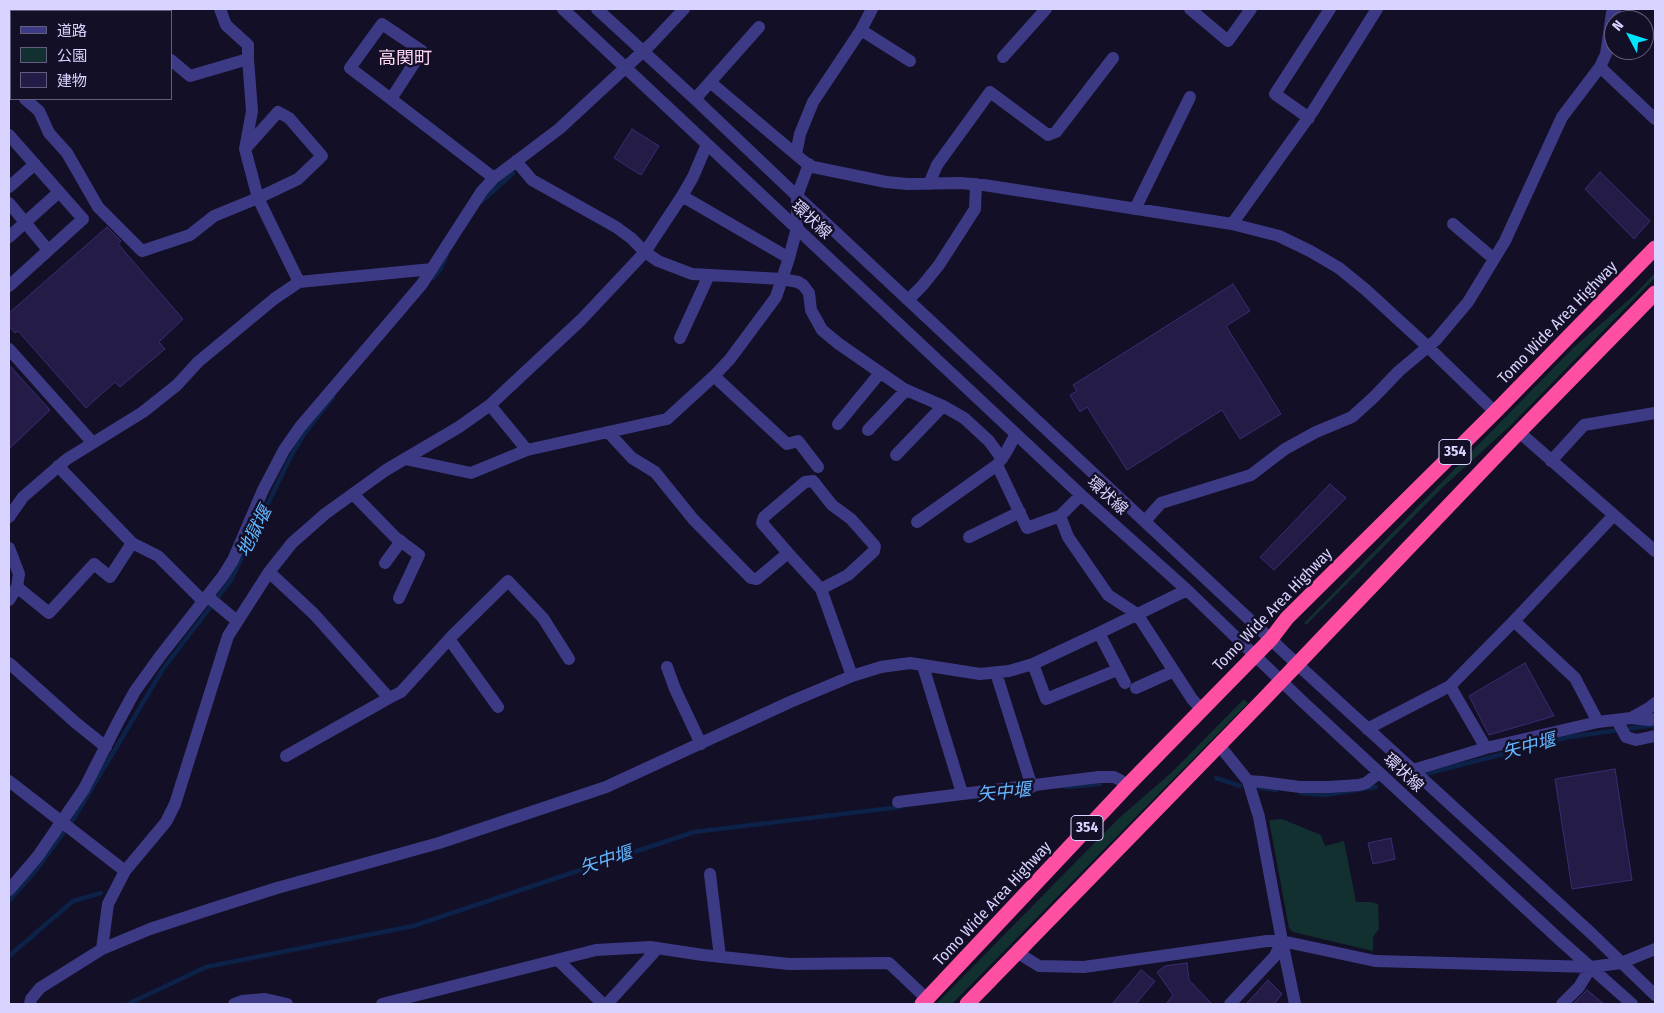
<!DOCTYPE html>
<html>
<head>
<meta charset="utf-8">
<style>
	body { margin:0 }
	#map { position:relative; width:1664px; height:1013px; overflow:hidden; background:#130f26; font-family:"Fira Sans Condensed","Noto Sans JP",sans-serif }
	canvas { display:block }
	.frame { position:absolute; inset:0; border:10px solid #d9d4ff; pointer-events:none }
	.legend { position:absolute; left:10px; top:10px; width:162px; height:90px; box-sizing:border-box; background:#130f26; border:1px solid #625e7d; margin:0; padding:6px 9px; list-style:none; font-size:15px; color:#d9d4ff }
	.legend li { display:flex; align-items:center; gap:10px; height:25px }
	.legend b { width:25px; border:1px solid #625e7d }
	.north { position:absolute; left:1604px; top:10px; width:50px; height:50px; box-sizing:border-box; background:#130f26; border:1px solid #625e7d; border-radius:50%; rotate:310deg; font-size:14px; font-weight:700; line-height:20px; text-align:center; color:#d9d4ff }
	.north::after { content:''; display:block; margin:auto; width:18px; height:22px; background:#00e5ff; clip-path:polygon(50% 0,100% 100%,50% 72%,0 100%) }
</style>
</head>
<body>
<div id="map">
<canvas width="1664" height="1013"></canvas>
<div class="frame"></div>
<ul class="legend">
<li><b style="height:6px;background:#3d3a85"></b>道路</li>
<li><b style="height:14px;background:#12302f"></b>公園</li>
<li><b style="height:14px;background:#241b47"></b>建物</li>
</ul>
<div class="north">N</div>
</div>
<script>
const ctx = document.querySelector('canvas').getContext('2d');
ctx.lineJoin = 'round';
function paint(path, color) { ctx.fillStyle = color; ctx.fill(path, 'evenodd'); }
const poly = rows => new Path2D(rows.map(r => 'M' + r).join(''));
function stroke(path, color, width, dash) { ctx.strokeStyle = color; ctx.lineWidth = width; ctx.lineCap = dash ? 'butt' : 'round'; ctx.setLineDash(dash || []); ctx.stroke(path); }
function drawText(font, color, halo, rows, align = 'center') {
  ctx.font = font + ' "Fira Sans Condensed","Noto Sans JP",sans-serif'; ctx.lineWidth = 5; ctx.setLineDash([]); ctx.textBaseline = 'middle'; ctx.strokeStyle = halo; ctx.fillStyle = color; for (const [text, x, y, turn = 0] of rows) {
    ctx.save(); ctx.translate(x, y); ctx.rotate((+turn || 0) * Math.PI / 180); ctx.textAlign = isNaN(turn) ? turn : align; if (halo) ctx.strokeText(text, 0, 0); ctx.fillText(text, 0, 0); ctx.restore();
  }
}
paint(poly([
	[1655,273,1655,278,1510,426,1443,487,1306,625,1304,623,1574,347,1632,297],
	[1244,699,1248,703,952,1004,936,1004,1118,819,1172,772],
	[1282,819,1321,835,1325,846,1344,841,1356,902,1371,902,1378,904,1379,929,1373,937,1373,951,1293,932,1289,928,1269,820]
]), '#12302f');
stroke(poly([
	[481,202,513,173],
	[433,278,440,270,447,255],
	[1216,778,1240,786],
	[1406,779,1569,737,1655,725],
	[1066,787,1100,784],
	[1260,788,1276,790],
	[1301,793,1324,795,1376,787],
	[9,901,37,869,74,818,163,669,231,580,290,458,304,434,333,397],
	[9,956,73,901,101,893],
	[128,1004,206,967,413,926,694,832,900,807]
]), '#0c2248', 4.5);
const building = poly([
	[632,129,659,146,641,175,614,158,632,129],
	[1600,172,1650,221,1634,239,1585,189,1600,172],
	[107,227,121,241,118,244,183,319,159,342,165,349,120,387,115,382,86,408,18,331,15,333,9,326,9,313,107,227],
	[1233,284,1250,311,1226,326,1281,414,1240,439,1222,410,1127,470,1087,407,1080,412,1070,395,1077,391,1073,385,1233,284],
	[9,365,50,410,9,449,9,365],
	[1330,484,1346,498,1274,570,1260,557,1330,484],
	[1525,663,1554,716,1489,735,1469,696,1525,663],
	[1615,769,1632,880,1572,889,1555,779,1615,769],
	[1391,838,1395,859,1373,864,1368,843,1391,838],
	[1187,963,1189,980,1212,1004,1166,1004,1173,995,1157,972,1165,966,1187,963],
	[1141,970,1155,981,1136,1004,1112,1004,1141,970],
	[1268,980,1282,994,1274,1004,1246,1004,1268,980],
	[1587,990,1604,1004,1573,1004,1587,990]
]);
paint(building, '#241b47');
stroke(building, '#3b2d73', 1);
stroke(poly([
	[18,9,20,11],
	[220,9,226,25,248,45,248,59,252,111,245,149,258,198,299,282],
	[563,9,1081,495,1187,590,1302,701,1561,941,1632,1004],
	[597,9,695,99,797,196,1297,664,1592,934,1655,995],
	[1190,9,1228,41,1251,9],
	[861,30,910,61],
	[1003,57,1046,9],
	[171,60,190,76,248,59],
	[1600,67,1655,119],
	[710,82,806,163,813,167,886,182,908,184,960,183,984,185,1232,224,1279,236,1310,251,1339,268,1366,290,1428,347,1495,412],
	[9,84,11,87],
	[25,99,39,111,49,133,67,153,98,207,142,251,190,235,214,216,258,198,298,179,322,156,289,118,278,112,245,149],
	[391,99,422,51,382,24,350,68,391,99,494,178],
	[695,99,759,27],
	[1309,118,1275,94,1330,9],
	[9,135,83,219,9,286],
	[796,154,800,134,813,102,861,30,872,9],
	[516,161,532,180,616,227,631,238,645,252,658,261,692,274,782,279,798,282,803,285,809,293,811,310,822,330,839,344,904,389,943,406,964,418,989,441,1002,459],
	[929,184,937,165,990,92,1048,135,1056,132,1113,58],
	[9,187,35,164],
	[682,196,789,258],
	[9,203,48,250],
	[1135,209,1190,97],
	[1232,224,1313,111,1377,9],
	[1453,224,1494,259],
	[9,237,59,192],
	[908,300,922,286,939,265,975,209,976,184],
	[680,338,709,275],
	[9,349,92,442],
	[714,376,787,444,798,441,818,467],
	[490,405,527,450],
	[838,424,880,373],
	[868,430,906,390],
	[608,432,632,458,655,472,693,519,751,578,757,579,788,553,821,589,852,676],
	[1519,432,1655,551],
	[896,455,943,406],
	[405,459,471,473,527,450,667,419,714,376,730,359,776,297,789,258,797,228,797,196,809,164],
	[1551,461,1584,425,1655,413],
	[997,465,1027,528,1060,516,1068,537,1108,595,1137,614,1192,699,1201,709],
	[58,466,132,543,158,556,203,601],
	[354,495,395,537,419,555,399,598],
	[1060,516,1081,495],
	[9,517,23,497,67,459,143,412,177,385,198,362,274,299,299,282,432,269],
	[1145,521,1161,503,1251,475,1285,449,1316,432,1352,417,1374,397,1399,371,1436,340,1468,302,1505,241,1562,117,1600,67,1606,54,1612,13,1615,9],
	[917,522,997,465,1005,454,1016,434],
	[969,537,1020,512],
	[9,548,19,574,17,587,9,600],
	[788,553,762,523,764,517,805,482,813,481,832,505,851,519,875,546,874,551,848,575,821,589],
	[385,563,401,541],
	[269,572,314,614,389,698,401,692,452,636,508,581,543,618,569,659],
	[17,587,49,613,94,564,110,577,132,543],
	[207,596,237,621],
	[1514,621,1575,678,1598,722],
	[1099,633,1125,683],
	[449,639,498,707],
	[9,663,76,723,106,747],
	[1033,664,1046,699,1117,670],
	[923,666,962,793],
	[667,667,675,689,701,744],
	[996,673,1032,787],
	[1450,686,1486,748],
	[1136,688,1174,671],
	[1631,718,1649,708,1655,703],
	[1617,720,1626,737,1636,740,1655,736],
	[1367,729,1450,686,1514,621,1614,515],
	[1219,745,1248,781,1259,817,1282,941,1295,1004],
	[286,756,389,698],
	[1413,770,1486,748,1598,722,1631,718,1649,720,1655,719],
	[9,781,125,871],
	[1248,781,1262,782,1300,787,1329,787,1359,785,1366,783,1379,773],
	[898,802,1099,777,1114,777,1120,780,1127,786],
	[710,874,720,957],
	[9,890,38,856,84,789,118,722,135,691,161,655,223,576,233,560,263,490,284,450,300,427,422,284,482,191,494,178,559,129,652,43,684,9],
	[102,949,150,929,214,908,277,888,439,843,606,787,790,702,852,676,881,667,910,663,980,674,1009,671,1033,664,1099,633,1187,590],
	[1018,953,1039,966,1084,967,1267,941,1282,941,1375,961,1591,967,1621,963,1655,949],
	[558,960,603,1004],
	[30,1004,31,999,40,988,102,949,108,904,125,871,166,822,175,804,228,636,269,572,292,543,325,514,386,470,459,427,490,405,581,320,645,252,682,196,693,177,707,144],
	[234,1004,242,1001,265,999,287,1004],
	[382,1004,596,950,650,947,703,955,789,964,889,963,927,999],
	[607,1004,658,948],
	[1230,1004,1275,956,1282,941],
	[1562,1004,1579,987,1591,967]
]), '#3d3a85', 12);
stroke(poly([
	[922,1004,1127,786,1271,639,1287,618,1495,412,1655,248],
	[967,1004,1262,701,1519,432,1655,293]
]), '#ff4fa3', 15);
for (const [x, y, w] of [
	[1455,452,32],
	[1087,828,32]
]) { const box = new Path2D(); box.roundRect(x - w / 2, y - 12.5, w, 25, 4); ctx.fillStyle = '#130f26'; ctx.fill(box); stroke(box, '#d9d4ff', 1); }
drawText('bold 15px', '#d9d4ff', null, [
	["354",1455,452],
	["354",1087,828]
]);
drawText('16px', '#d9d4ff', '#130f26', [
	["環状線",811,220,43],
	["Tomo Wide Area Highway",1558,323,-46],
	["環状線",1107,496,42],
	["Tomo Wide Area Highway",1273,610,-46],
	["環状線",1403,773,43],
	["Tomo Wide Area Highway",993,904,-47]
]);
drawText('18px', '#ffd6f0', '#130f26', [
	["高関町",405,59]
]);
drawText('italic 18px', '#62b6ff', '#130f26', [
	["地獄堰",255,532,-63],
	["矢中堰",1529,747,-15],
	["矢中堰",1004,793,-6],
	["矢中堰",606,861,-18]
]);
</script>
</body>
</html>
